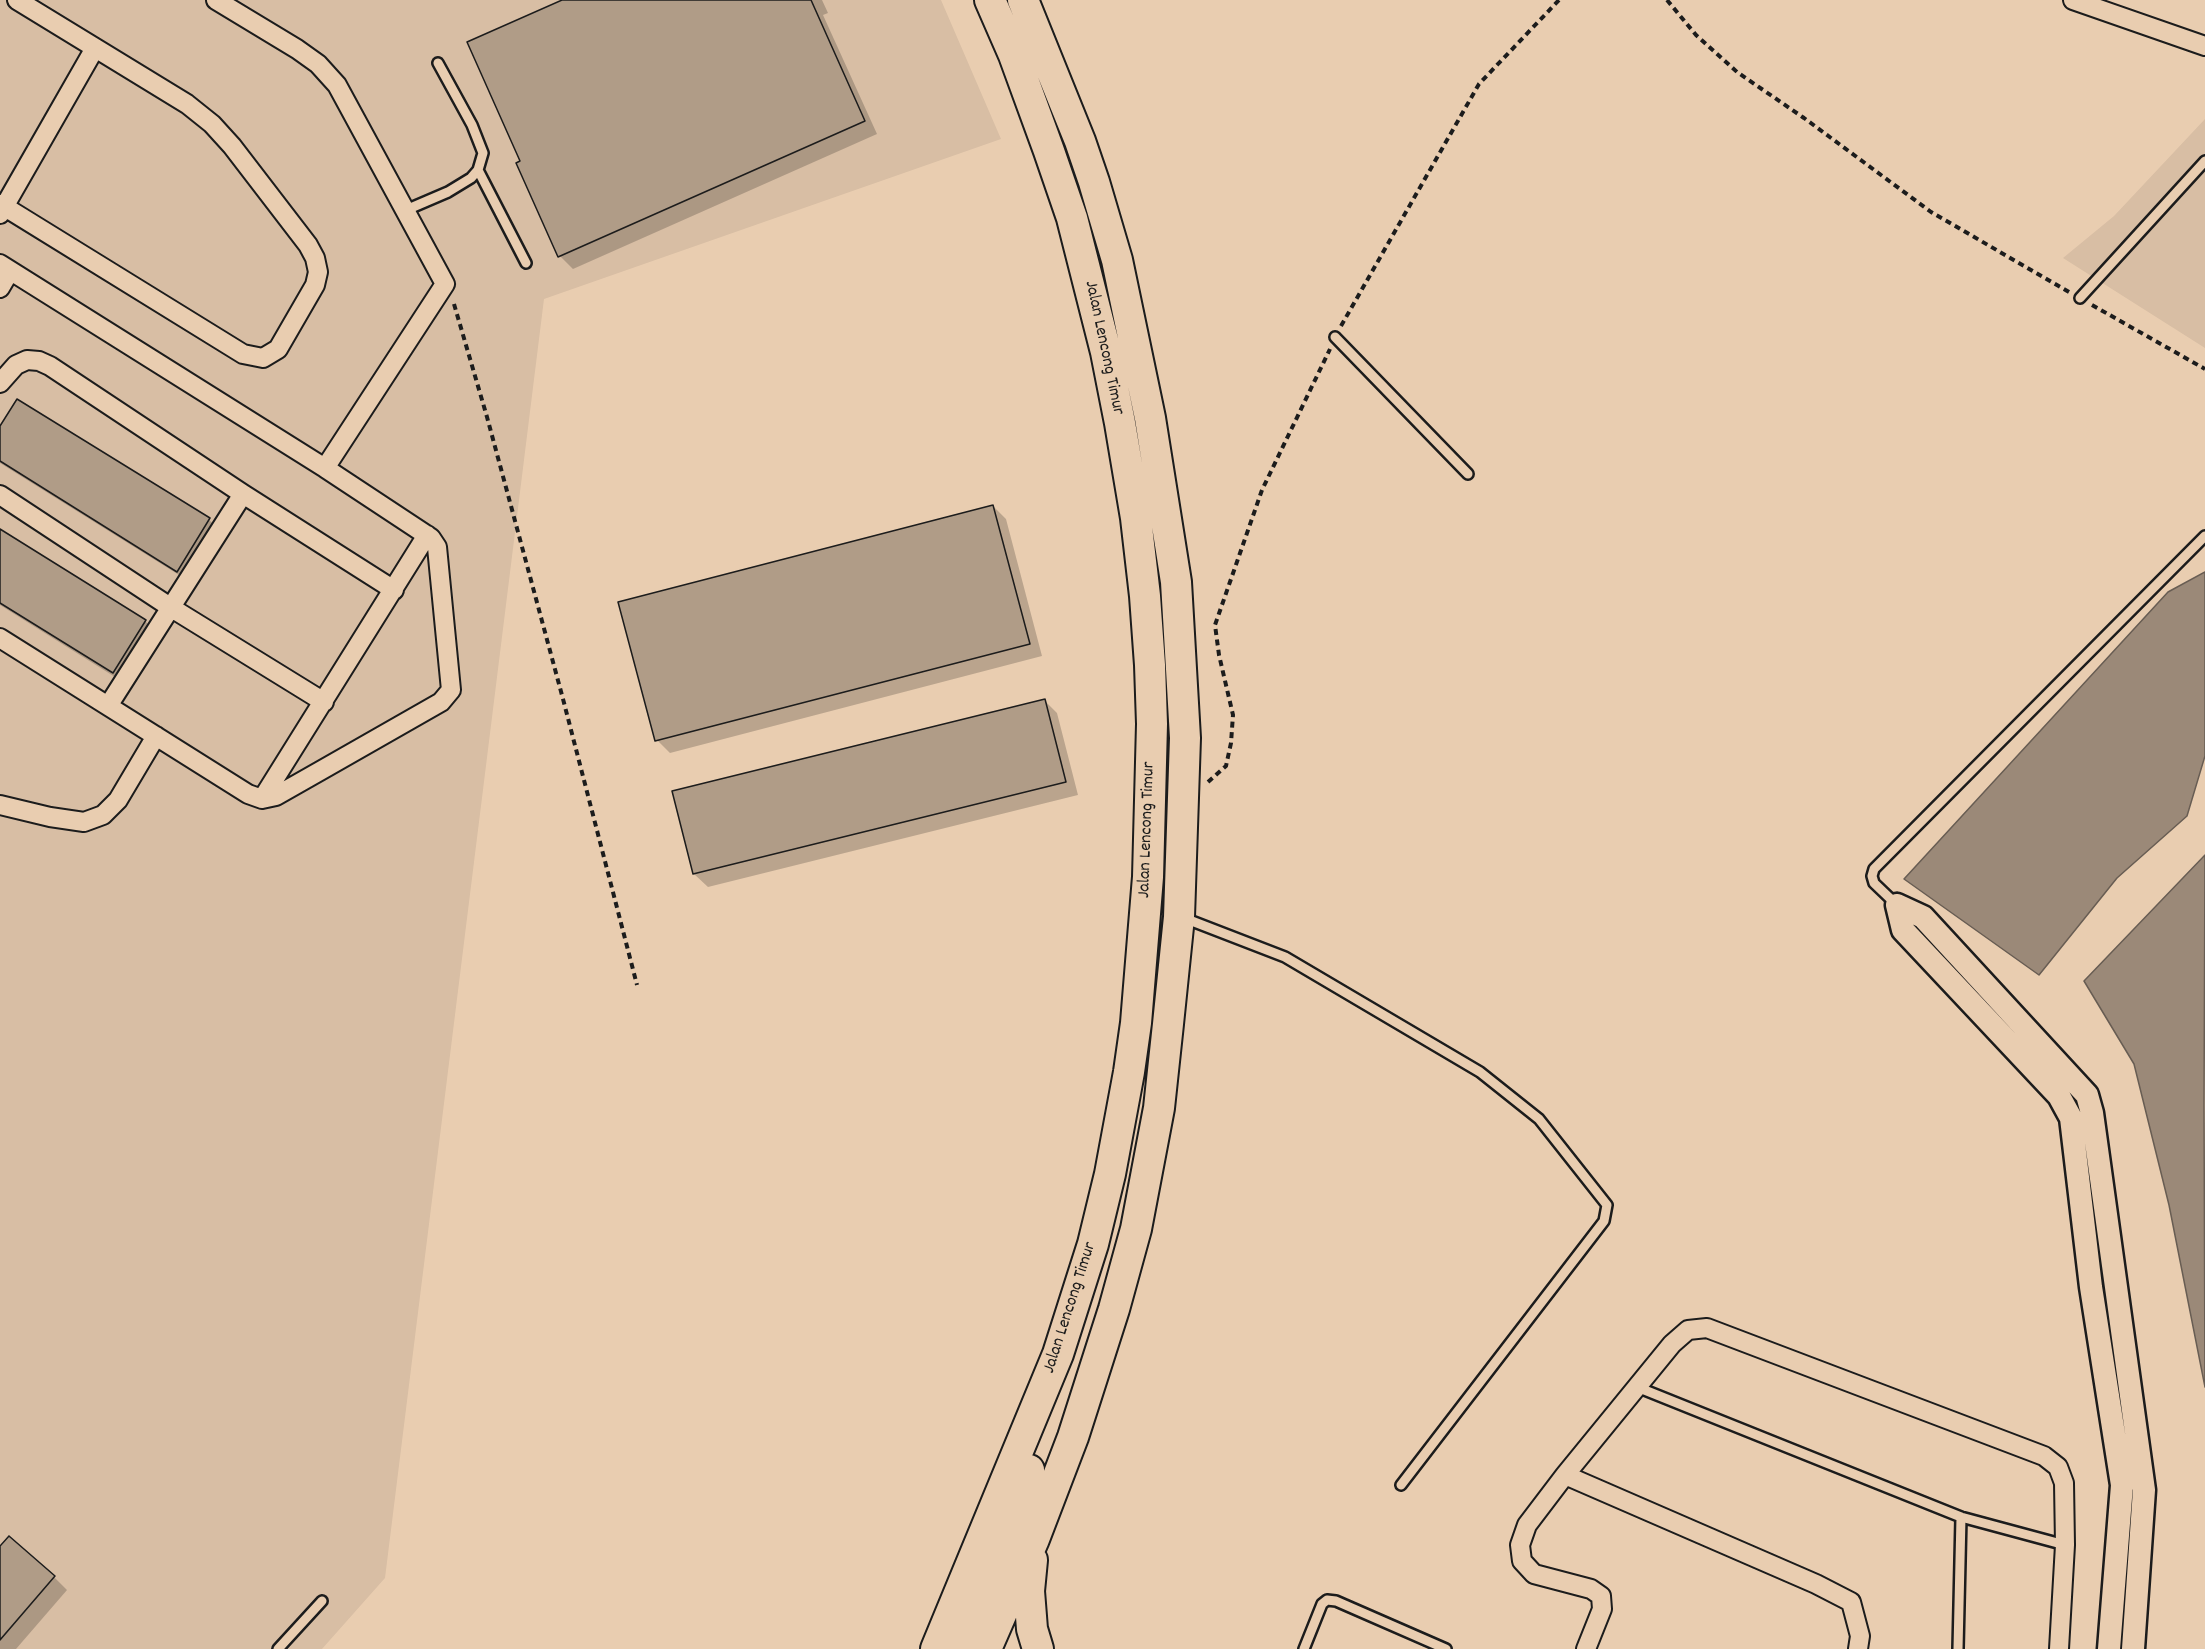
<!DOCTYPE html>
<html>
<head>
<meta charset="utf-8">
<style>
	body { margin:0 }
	canvas { display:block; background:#e9cdb0 }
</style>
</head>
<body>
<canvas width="2205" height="1649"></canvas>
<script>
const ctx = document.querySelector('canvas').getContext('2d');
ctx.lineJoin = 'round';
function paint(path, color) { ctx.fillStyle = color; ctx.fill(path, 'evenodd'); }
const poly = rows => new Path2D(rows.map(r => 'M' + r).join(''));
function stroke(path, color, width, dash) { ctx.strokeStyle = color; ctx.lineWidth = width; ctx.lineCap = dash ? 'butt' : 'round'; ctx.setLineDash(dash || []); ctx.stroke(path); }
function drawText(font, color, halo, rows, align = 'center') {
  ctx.font = font + ' Dekko,sans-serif'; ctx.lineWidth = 5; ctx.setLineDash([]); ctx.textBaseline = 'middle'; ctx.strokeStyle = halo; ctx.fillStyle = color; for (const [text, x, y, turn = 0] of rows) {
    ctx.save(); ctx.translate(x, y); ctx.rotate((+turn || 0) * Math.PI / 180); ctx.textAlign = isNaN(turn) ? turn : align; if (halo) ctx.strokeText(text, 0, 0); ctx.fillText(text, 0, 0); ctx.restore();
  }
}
paint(poly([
	[0,0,941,0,1001,139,544,299,385,1578,322,1649,0,1649],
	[2205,119,2205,348,2063,258,2114,216]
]), '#d8bea4');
const water = poly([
	[2205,572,2205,756,2187,816,2117,878,2039,975,1904,879,2168,592,2205,572],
	[2205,855,2204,1105,2205,1387,2169,1205,2134,1064,2084,981,2205,855]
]);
paint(water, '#9b8978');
stroke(water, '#685d53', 1.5);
paint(poly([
	[566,0,822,0,828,13,823,15,877,134,573,269,560,256,518,164,522,162],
	[18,401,209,520,219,529,187,580,0,463,0,429],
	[993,506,1006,519,1042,656,670,753,657,740],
	[0,531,145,621,155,631,123,682,0,605],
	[1044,700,1057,713,1078,795,708,887,694,874,674,792],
	[0,1548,54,1577,67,1590,16,1649,0,1649]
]), '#0003');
const building = poly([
	[562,0,811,0,865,121,558,257,516,163,520,161,467,42,562,0],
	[17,399,210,518,177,572,0,461,0,426,17,399],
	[993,505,1030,644,655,741,618,602,993,505],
	[0,529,146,620,113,673,0,603,0,529],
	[1045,699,1066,782,693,874,672,791,1045,699],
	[9,1536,55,1576,0,1640,0,1546,9,1536]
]);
paint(building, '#b09c87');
stroke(building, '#1c1c1c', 1.5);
const service = poly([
	[478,170,526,263],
	[406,210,448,192,471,178,478,170,483,153,472,125,438,63],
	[2080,298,2205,161],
	[1335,337,1468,474],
	[1897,905,1874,883,1872,876,1874,869,2205,536],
	[1184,918,1285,957,1480,1072,1539,1119,1607,1205,1604,1221,1401,1485],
	[1637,1387,1961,1517,2065,1545],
	[278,1649,322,1601],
	[1304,1649,1322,1604,1327,1600,1336,1601,1446,1649],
	[1958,1649,1961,1517]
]);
const minor = poly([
	[216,0,297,49,318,64,337,85,445,284,325,468],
	[2073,0,2205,46],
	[0,204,243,354,263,358,278,349,315,285,318,272,315,258,308,245,232,146,212,124,187,104,17,0],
	[0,214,95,48],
	[0,264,325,468,431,538,437,547,451,690,441,702,320,771,276,796,262,799,248,794,0,638],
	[0,288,10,271],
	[0,383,16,365,27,360,39,361,50,366,243,494,394,590],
	[0,495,170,607,324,702],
	[108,706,243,494],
	[262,799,427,535],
	[0,805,50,817,84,822,103,815,118,800,156,736],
	[1565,1475,1816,1584,1851,1602,1860,1636,1858,1649],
	[1586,1649,1602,1609,1601,1596,1591,1589,1534,1574,1522,1561,1520,1545,1527,1525,1565,1475,1672,1344,1688,1330,1707,1328,2044,1456,2058,1467,2064,1483,2065,1545,2059,1649]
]);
const tertiary = poly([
	[1897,905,1923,917,2087,1095,2092,1113,2144,1490,2133,1649],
	[1897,905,1903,930,2059,1096,2071,1118,2091,1287,2122,1485,2109,1649]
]);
const trunk = poly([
	[1032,1560,1029,1591,1032,1629,1038,1649],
	[936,1649,1058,1354,1093,1244,1110,1174,1129,1072,1136,1023,1148,877,1152,724,1150,665,1145,596,1136,518,1120,423,1106,352,1072,218,1049,151,1014,55,990,0],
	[963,1649,1011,1525,1029,1470],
	[986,1649,1034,1539,1073,1437,1114,1309,1136,1229,1159,1108,1168,1024,1179,917,1185,738,1176,582,1150,418,1117,260,1094,182,1080,141,1023,0]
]);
stroke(service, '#1c1c1c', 14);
stroke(minor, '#1c1c1c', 22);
stroke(tertiary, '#1c1c1c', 27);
stroke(trunk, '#1c1c1c', 34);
stroke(poly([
	[1667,0,1696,35,1737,72,1804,118,1931,212,2069,292],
	[454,304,487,417,563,699,637,985],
	[2092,305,2205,369],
	[1341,326,1479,84,1559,0],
	[1208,782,1226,766,1231,743,1233,715,1219,655,1215,625,1262,490,1330,349]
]), '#1c1c1c', 4, [6, 4.5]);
stroke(service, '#e9cdb0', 9);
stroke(minor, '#e9cdb0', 18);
stroke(tertiary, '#e9cdb0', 22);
stroke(trunk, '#e9cdb0', 30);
drawText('18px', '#1c1c1c', '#e9cdb0', [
	["Jalan Lencong Timur",1103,348,78],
	["Jalan Lencong Timur",1148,830,-88],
	["Jalan Lencong Timur",1071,1308,-72]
]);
</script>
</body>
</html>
